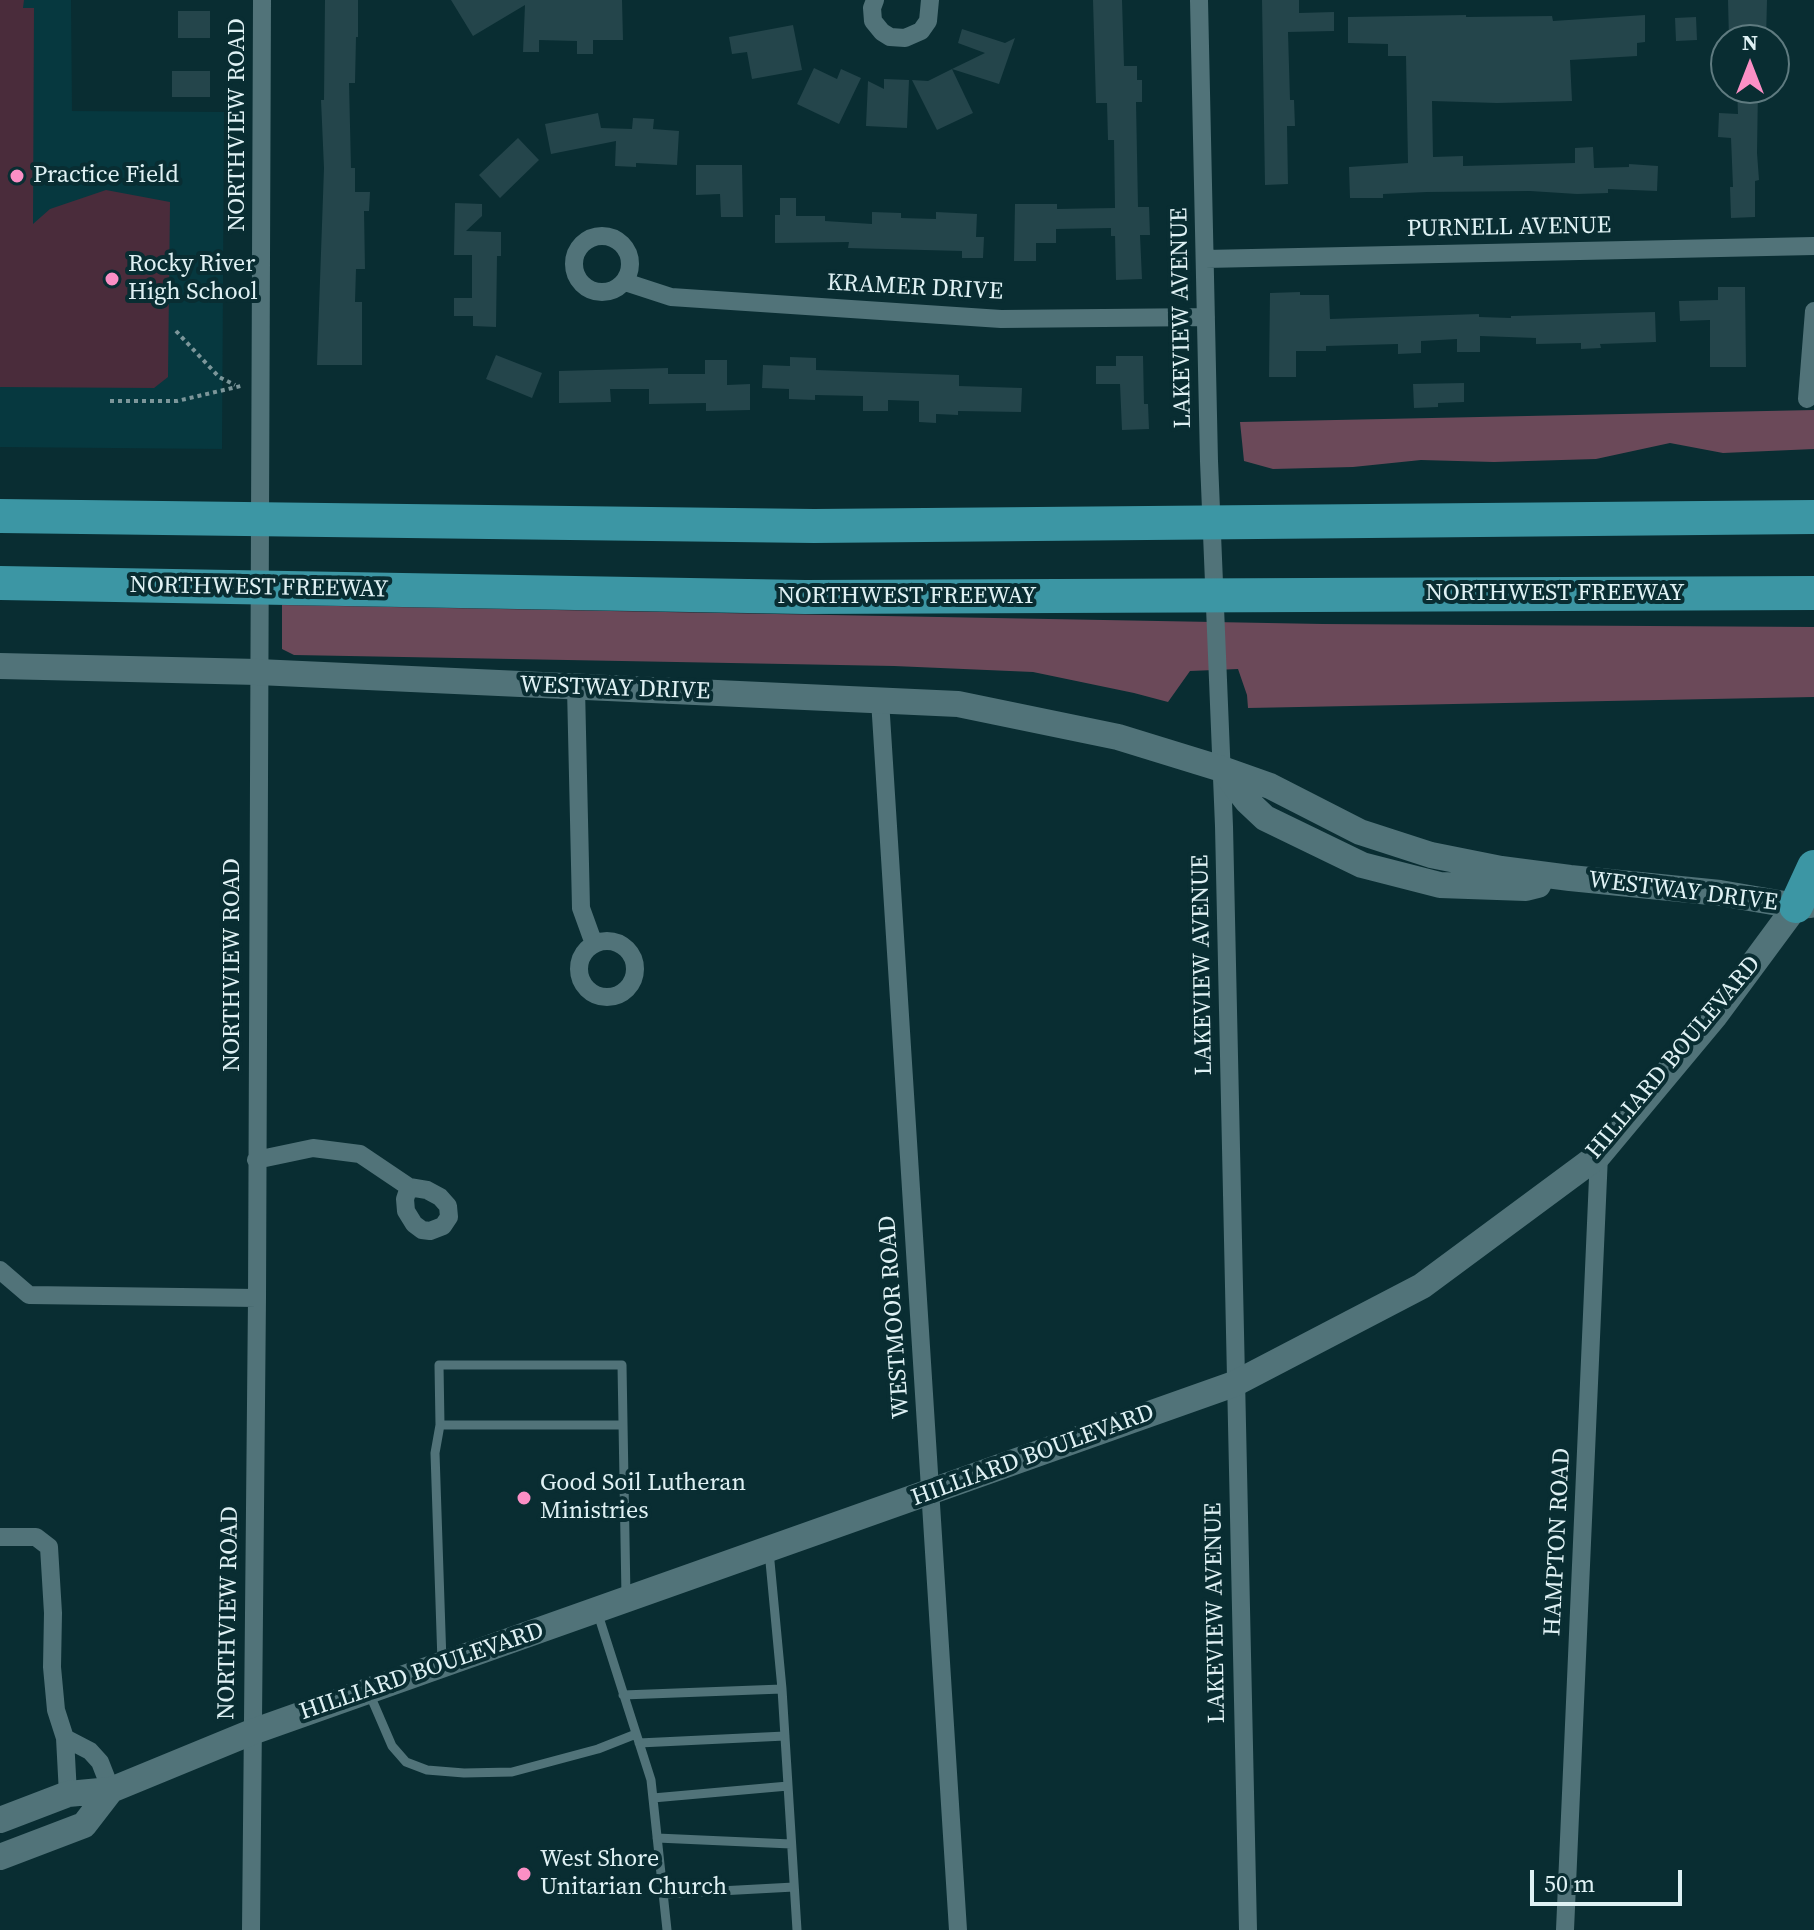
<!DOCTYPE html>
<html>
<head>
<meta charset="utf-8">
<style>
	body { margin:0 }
	#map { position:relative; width:1814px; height:1930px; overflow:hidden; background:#092d32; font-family:"Source Serif 4",serif }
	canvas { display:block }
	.north { position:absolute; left:1710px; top:24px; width:80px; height:80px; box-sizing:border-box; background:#092d32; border:2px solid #5f7b80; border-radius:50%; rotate:0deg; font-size:22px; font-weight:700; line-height:32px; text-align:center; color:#dff1f4 }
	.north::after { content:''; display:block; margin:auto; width:28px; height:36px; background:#fb8fc5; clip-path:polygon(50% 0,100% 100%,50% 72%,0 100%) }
	.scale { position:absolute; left:1530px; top:1870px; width:152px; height:36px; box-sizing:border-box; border:4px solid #dff1f4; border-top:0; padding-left:10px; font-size:24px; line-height:28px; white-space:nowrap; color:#dff1f4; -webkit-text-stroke:6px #092d32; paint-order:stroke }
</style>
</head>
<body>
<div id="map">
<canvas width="1814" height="1930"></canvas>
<div class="north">N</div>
<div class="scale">50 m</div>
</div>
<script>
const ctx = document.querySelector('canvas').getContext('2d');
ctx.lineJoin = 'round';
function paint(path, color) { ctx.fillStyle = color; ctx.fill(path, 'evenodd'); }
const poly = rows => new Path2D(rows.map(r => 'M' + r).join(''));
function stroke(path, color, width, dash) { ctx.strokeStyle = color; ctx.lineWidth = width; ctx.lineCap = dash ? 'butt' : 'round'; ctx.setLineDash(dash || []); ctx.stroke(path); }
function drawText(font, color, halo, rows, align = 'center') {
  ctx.font = font + ' "Source Serif 4",serif'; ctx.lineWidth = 8; ctx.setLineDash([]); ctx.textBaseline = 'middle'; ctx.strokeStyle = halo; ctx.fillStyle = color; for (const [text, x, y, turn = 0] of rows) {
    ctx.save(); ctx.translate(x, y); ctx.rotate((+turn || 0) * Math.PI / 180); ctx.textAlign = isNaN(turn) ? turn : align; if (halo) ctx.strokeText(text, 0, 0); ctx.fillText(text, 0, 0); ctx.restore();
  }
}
paint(poly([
	[0,0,71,0,72,111,224,112,222,449,0,447]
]), '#06383f');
paint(poly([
	[0,0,24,0,23,8,34,8,33,224,50,209,106,190,170,202,168,377,154,388,0,387]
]), '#4a2c3b');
paint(poly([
	[1814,410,1814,449,1723,453,1670,443,1596,459,1494,462,1421,460,1353,467,1273,469,1244,461,1240,422],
	[282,605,1323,624,1814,627,1814,697,1248,708,1247,695,1238,669,1190,671,1168,702,1134,693,1033,672,894,666,294,655,282,649]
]), '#6b4959');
paint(poly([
	[325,0,358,0,358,37,356,37,355,83,349,83,351,168,355,168,355,192,370,192,369,211,364,211,365,269,356,269,355,302,362,302,362,365,317,365,324,168,321,100,324,100],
	[451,0,622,0,623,40,593,40,593,54,577,54,577,41,539,40,539,52,523,52,525,5,473,36],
	[1093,0,1122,0,1124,66,1137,66,1137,80,1142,80,1142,102,1136,102,1138,207,1149,207,1150,235,1140,235,1142,279,1116,280,1115,236,1111,236,1111,228,1056,229,1056,243,1036,243,1036,261,1014,261,1015,204,1057,204,1057,209,1115,208,1114,140,1108,140,1107,103,1096,103],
	[1262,0,1299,0,1299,13,1334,12,1334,31,1288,32,1290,100,1294,100,1295,126,1287,126,1288,184,1265,185],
	[1728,0,1767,0,1766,40,1729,40],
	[178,11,210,11,210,38,178,38],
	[1466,15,1466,17,1552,16,1553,21,1645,15,1645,42,1637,43,1637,56,1570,60,1572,101,1497,103,1432,101,1433,157,1463,156,1463,166,1575,163,1575,148,1593,147,1594,168,1629,167,1629,164,1658,166,1657,191,1608,189,1608,193,1577,194,1530,191,1427,192,1383,194,1383,198,1350,198,1349,167,1408,163,1406,56,1388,56,1388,44,1348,43,1348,17],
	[1696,17,1697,40,1676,41,1675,18],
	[793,25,802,70,752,79,747,52,732,54,729,37],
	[962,29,1005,43,1015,38,999,84,952,69,985,53,958,43],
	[814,68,837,79,841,69,861,78,839,124,797,104],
	[952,69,973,113,937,130,912,80,928,81],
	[172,71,210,71,210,97,172,97],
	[884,79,909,80,907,128,866,126,868,81,884,89],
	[1737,88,1758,88,1757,153,1759,180,1755,181,1755,217,1731,218,1730,187,1733,187,1731,138,1718,137,1719,113,1738,114],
	[598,113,601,128,632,129,633,118,654,119,653,129,679,131,677,165,636,163,636,167,615,166,616,141,551,154,545,124],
	[518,138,539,160,500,198,479,175],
	[696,165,742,165,743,217,721,217,720,194,696,195],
	[780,198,796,198,796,216,825,216,825,221,872,224,872,212,901,213,901,218,936,219,936,212,977,214,976,237,984,237,983,258,962,258,962,251,848,248,849,242,775,243,775,215,780,215],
	[455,203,482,204,482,216,466,231,501,232,501,256,497,256,496,327,473,326,473,316,454,316,454,298,472,298,472,255,454,255],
	[1718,287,1745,287,1746,367,1710,367,1710,320,1680,321,1679,301,1718,300],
	[1300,292,1300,295,1329,295,1330,319,1479,314,1479,317,1511,318,1511,316,1655,312,1656,342,1600,344,1601,348,1581,349,1581,343,1536,344,1536,338,1480,336,1480,352,1457,352,1457,339,1421,341,1421,353,1398,354,1398,344,1326,346,1326,351,1296,351,1296,377,1269,377,1270,293],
	[496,355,542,373,532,398,486,379],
	[1116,356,1143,356,1144,404,1148,404,1149,429,1122,430,1120,384,1096,384,1096,366,1116,366],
	[790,357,816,358,816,370,959,375,959,386,1022,388,1021,412,958,411,958,415,936,414,936,423,919,422,919,401,888,400,888,411,863,411,863,396,815,395,815,400,789,399,789,389,762,388,763,365,790,366],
	[705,360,727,360,727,385,750,384,750,410,706,411,706,403,649,404,649,389,610,389,611,402,559,403,559,371,668,368,668,374,705,374],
	[1464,383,1464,402,1438,403,1438,407,1414,408,1413,384]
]), '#24454b');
stroke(poly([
	[176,331,219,377,235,385],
	[110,401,177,401,241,386]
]), '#7c969a', 4, [4, 4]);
stroke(poly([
	[440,1425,435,1453,442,1662],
	[623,1425,440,1425,439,1365,622,1365,626,1597],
	[769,1551,782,1689,797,1930],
	[597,1611,651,1780,667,1930],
	[370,1695,392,1746,406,1762,427,1770,464,1773,512,1772,598,1749,636,1734],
	[623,1695,782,1689],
	[639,1743,785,1736],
	[653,1798,788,1786],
	[657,1838,791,1844],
	[664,1894,794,1887]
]), '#517379', 9);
stroke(poly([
	[875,0,872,8,873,21,882,32,890,37,905,38,921,31,928,21,930,0],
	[1199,0,1209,461,1224,826,1248,1930],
	'574 264a28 28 0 1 1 56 0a28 28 0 1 1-56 0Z',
	[1205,259,1814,246],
	[625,282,671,297,1001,319,1206,317],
	[1807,399,1814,311],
	[576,688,581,908,594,944],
	[880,700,958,1930],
	'579 969a28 28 0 1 1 56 0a28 28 0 1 1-56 0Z',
	[256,1160,313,1148,360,1154,409,1187,427,1190,440,1197,448,1206,449,1217,443,1226,430,1231,422,1230,414,1224,406,1211,405,1199,409,1187],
	[0,1270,29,1295,257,1298],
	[0,1537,36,1537,49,1547,53,1613,52,1667,56,1710,65,1738,68,1794],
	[65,1738,90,1751,100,1762,111,1790],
	[251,1930,257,1298,262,0],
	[1565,1930,1599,1155]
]), '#517379', 18);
stroke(poly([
	[0,666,258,672,958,704,1118,737,1222,769,1270,786,1360,832,1431,855,1501,869,1570,878,1720,893,1796,906,1810,905],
	[1222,769,1247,801,1265,818,1362,865,1440,885,1526,888,1538,885],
	[0,1820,68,1794,111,1790,252,1732,1234,1384,1422,1286,1599,1155,1714,1017,1796,906],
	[0,1857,84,1825,111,1790]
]), '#517379', 26);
stroke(poly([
	[0,516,814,526,1814,517],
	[0,583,805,597,1814,593],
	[1796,906,1814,867]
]), '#3c96a4', 34);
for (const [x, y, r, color] of [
	[17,176,8,"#fb8fc5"],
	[112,279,8,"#fb8fc5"],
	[524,1498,8,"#fb8fc5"],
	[524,1874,8,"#fb8fc5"]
]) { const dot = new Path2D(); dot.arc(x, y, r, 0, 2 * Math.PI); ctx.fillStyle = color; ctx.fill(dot); stroke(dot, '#092d32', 3); }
drawText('24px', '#dff1f4', '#092d32', [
	["NORTHVIEW ROAD",238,125,-90],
	["PURNELL AVENUE",1509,228,-1],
	["KRAMER DRIVE",915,288,3],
	["LAKEVIEW AVENUE",1182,318,-91],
	["NORTHWEST FREEWAY",259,588,1],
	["NORTHWEST FREEWAY",1555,594],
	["NORTHWEST FREEWAY",907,597],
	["WESTWAY DRIVE",615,689,2],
	["WESTWAY DRIVE",1683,892,7],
	["NORTHVIEW ROAD",233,965,-90],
	["LAKEVIEW AVENUE",1203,965,-91],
	["HILLIARD BOULEVARD",1674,1058,-50],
	["WESTMOOR ROAD",895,1317,-94],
	["HILLIARD BOULEVARD",1033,1456,-20],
	["HAMPTON ROAD",1558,1542,-87],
	["NORTHVIEW ROAD",229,1613,-89],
	["LAKEVIEW AVENUE",1216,1613,-91],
	["HILLIARD BOULEVARD",422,1672,-19]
]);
drawText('24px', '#dff1f4', '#092d32', [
	["Practice Field",33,176],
	["Rocky River",128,265],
	["High School",128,293],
	["Good Soil Lutheran",540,1484],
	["Ministries",540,1512],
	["West Shore",540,1860],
	["Unitarian Church",540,1888]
], 'left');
</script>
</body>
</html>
